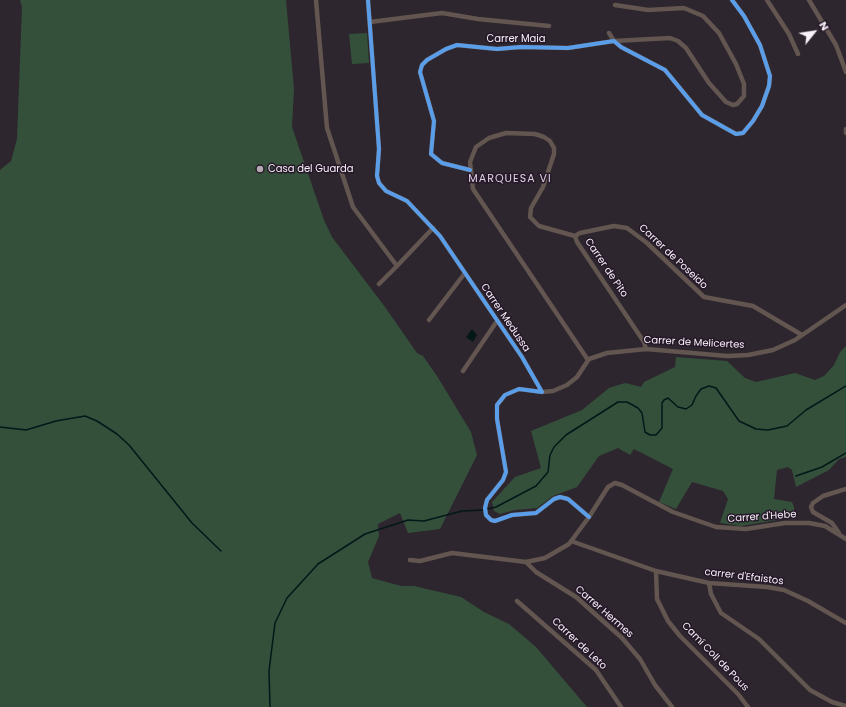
<!DOCTYPE html>
<html>
<head>
<meta charset="utf-8">
<style>
	body { margin:0 }
	#map { position:relative; width:846px; height:707px; overflow:hidden; background:#2d262e; font-family:Poppins,sans-serif }
	canvas { display:block }
	.north { position:absolute; left:794px; top:12px; width:40px; height:40px; -webkit-text-stroke:3px #251828; paint-order:stroke; rotate:60deg; font-size:11px; font-weight:700; line-height:16px; text-align:center; color:#f9f0fa }
	.north::after { content:''; display:block; margin:auto; width:14px; height:18px; background:#f9f0fa; clip-path:polygon(50% 0,100% 100%,50% 72%,0 100%) }
</style>
</head>
<body>
<div id="map">
<canvas width="846" height="707"></canvas>
<div class="north">N</div>
</div>
<script>
const ctx = document.querySelector('canvas').getContext('2d');
ctx.lineJoin = 'round';
function paint(path, color) { ctx.fillStyle = color; ctx.fill(path, 'evenodd'); }
const poly = rows => new Path2D(rows.map(r => 'M' + r).join(''));
function stroke(path, color, width, dash) { ctx.strokeStyle = color; ctx.lineWidth = width; ctx.lineCap = dash ? 'butt' : 'round'; ctx.setLineDash(dash || []); ctx.stroke(path); }
function drawText(font, color, halo, rows, align = 'center') {
  ctx.font = font + ' Poppins,sans-serif'; ctx.lineWidth = 3; ctx.setLineDash([]); ctx.textBaseline = 'middle'; ctx.strokeStyle = halo; ctx.fillStyle = color; for (const [text, x, y, turn = 0] of rows) {
    ctx.save(); ctx.translate(x, y); ctx.rotate((+turn || 0) * Math.PI / 180); ctx.textAlign = isNaN(turn) ? turn : align; if (halo) ctx.strokeText(text, 0, 0); ctx.fillText(text, 0, 0); ctx.restore();
  }
}
paint(poly([
	[20,0,286,0,294,89,292,127,324,220,332,237,385,307,417,353,423,356,437,376,471,432,477,455,440,529,408,533,400,513,378,524,379,536,368,562,372,578,401,586,414,586,461,597,484,612,509,624,536,647,587,707,0,707,0,170,11,161,17,139,22,7],
	[367,33,369,63,352,64,349,34],
	[846,346,846,457,839,459,829,470,796,487,792,470,788,467,777,470,774,499,792,502,794,507,794,516,790,518,741,526,720,523,728,499,723,491,692,482,676,509,659,502,673,469,634,449,630,455,618,448,599,456,577,487,553,496,537,508,515,510,500,514,494,511,492,502,515,477,541,468,531,431,582,410,609,388,625,383,641,387,644,382,675,367,676,357,727,361,745,378,756,382,795,373,815,380,824,376,834,365,840,352]
]), '#34503b');
paint(poly([
	[472,329,477,335,473,342,466,337]
]), '#041719');
stroke(poly([
	[0,427,26,430,56,421,85,416,97,421,117,434,129,445,192,523,221,551],
	[796,476,822,467,846,453],
	[487,509,496,507,536,486,548,472,550,455,554,447,566,435,618,402,627,402,638,408,642,413,645,432,650,435,656,435,662,428,662,403,664,400,668,398,678,407,686,409,692,405,696,396,701,389,709,386,716,388,739,421,756,429,768,430,787,426,806,410,846,386],
	[270,707,269,671,275,623,287,598,318,564,365,534,408,520,424,521,462,511,483,510]
]), '#041719', 1.5);
stroke(poly([
	[316,0,327,128,353,207,397,266,433,228],
	[368,0,379,149,377,176,379,183,386,191,407,201,440,236,522,357,542,392,519,389,505,395,497,405,497,419,506,472,503,480,487,500,485,508,486,515,491,520,495,521,512,515,536,513,554,499,560,497,568,499,589,517],
	[767,0,789,34,798,54],
	[809,0,836,45,846,72],
	[370,22,442,13,478,19,549,26],
	[609,33,614,41,670,38,678,41,686,48,709,83,726,102,733,105,737,104,744,96,744,84,736,64,719,33,703,16,684,8,648,10,615,5],
	[846,129,846,133],
	[470,170,442,163,431,154,434,121,420,72,422,65,427,60,446,49,457,45,497,49,521,47,568,48,614,41,621,47,665,70,702,115,736,134,743,133,753,121,762,106,769,86,770,76,760,45,744,16,732,0],
	[575,236,539,226,530,217,531,208,543,187,554,154,554,148,550,141,544,137,535,134,506,133,489,138,476,147,470,162,473,189,588,360],
	[575,236,580,233,614,226,627,228,647,243,704,297,753,306,802,335],
	[575,236,577,242,644,342,646,349],
	[379,284,397,266],
	[429,320,465,273],
	[463,371,497,321],
	[542,392,553,391,567,385,577,377,589,359,607,353,646,349,727,356,748,355,773,350,795,340,846,305],
	[839,533,832,523,813,512,811,507,813,503,823,496,846,489],
	[571,541,656,571,709,583,767,587,784,590,808,601,846,623],
	[410,560,420,561,452,553,526,562,545,558,569,544,589,517,608,487,615,483,622,485,673,512,716,527,746,529,785,523,809,523,825,526,846,539],
	[526,562,536,572,576,597,622,638,640,659,655,685,672,707],
	[656,571,657,599,668,621,680,636,738,694,748,707],
	[709,583,711,594,721,613,759,639,810,690,832,702,846,706],
	[517,601,596,670,621,707]
]), '#635550', 4.5);
stroke(poly([
	[368,0,379,149,377,176,379,183,386,191,407,201,440,236,522,357,542,392,519,389,505,395,497,405,497,419,506,472,503,480,487,500,485,508,486,515,491,520,495,521,512,515,536,513,554,499,560,497,568,499,589,517],
	[470,170,442,163,431,154,434,121,420,72,422,65,427,60,446,49,457,45,497,49,521,47,568,48,614,41,621,47,665,70,702,115,736,134,743,133,753,121,762,106,769,86,770,76,760,45,744,16,732,0]
]), '#5a9eea', 4);
for (const [x, y, r, color] of [
	[260,169,4,"#b2a9b3"]
]) { const dot = new Path2D(); dot.arc(x, y, r, 0, 2 * Math.PI); ctx.fillStyle = color; ctx.fill(dot); stroke(dot, '#251828', 1.5); }
drawText('10px', '#f9f0fa', '#251828', [
	["Carrer Maia",516,39],
	["Carrer de Poseido",673,257,43],
	["Carrer de Pito",606,268,56],
	["Carrer Medussa",505,318,56],
	["Carrer de Melicertes",694,343,3],
	["Carrer d'Hebe",762,517,-4],
	["carrer d'Efaistos",744,577,7],
	["Carrer Hermes",604,612,41],
	["Carrer de Leto",579,644,43],
	["Camí Coll de Pous",715,657,46]
]);
drawText('10px', '#f9f0fa', '#251828', [
	["Casa del Guarda",268,169]
], 'left');
ctx.letterSpacing = '1px';
drawText('11px', '#e0cee3', '#251828', [
	["MARQUESA VI",510,179]
]);
ctx.letterSpacing = '0px';
</script>
</body>
</html>
